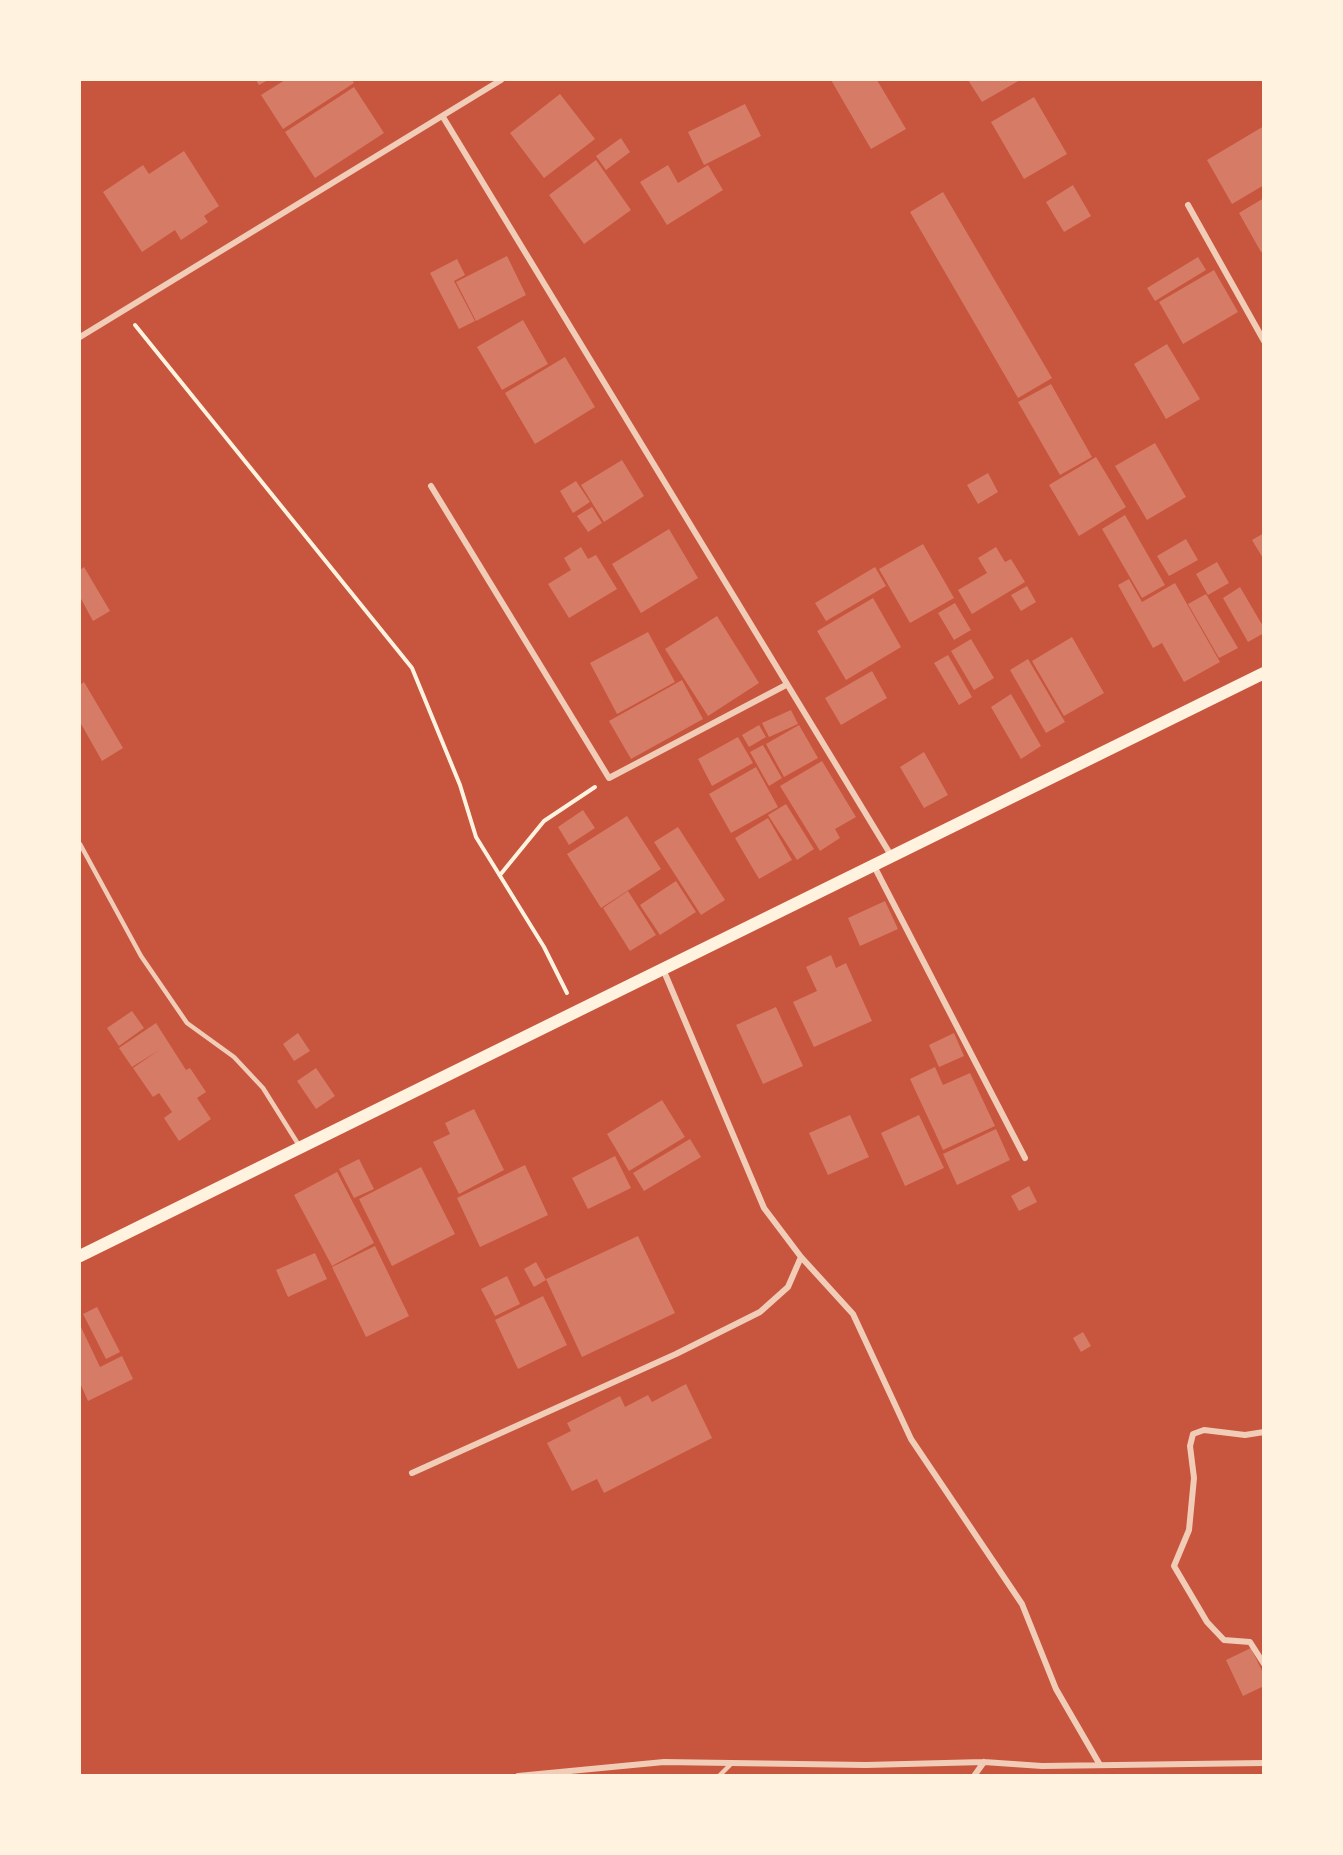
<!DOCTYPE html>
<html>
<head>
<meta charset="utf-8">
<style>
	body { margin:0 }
	#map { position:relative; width:1343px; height:1855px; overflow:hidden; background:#c8553d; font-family:"Open Sans",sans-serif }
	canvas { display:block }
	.frame { position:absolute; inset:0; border:81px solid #fff3e0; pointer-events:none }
</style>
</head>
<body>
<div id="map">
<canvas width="1343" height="1855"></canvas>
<div class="frame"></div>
</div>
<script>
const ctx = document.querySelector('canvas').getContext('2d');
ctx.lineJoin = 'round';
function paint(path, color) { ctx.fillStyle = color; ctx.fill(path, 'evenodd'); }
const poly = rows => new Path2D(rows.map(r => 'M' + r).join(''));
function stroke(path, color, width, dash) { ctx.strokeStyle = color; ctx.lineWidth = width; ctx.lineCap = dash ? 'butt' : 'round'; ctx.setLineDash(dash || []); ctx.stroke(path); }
paint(poly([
	[256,80,268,80,259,85],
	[285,80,352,80,354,83,283,129,261,95],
	[831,80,877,80,906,129,871,149],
	[968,80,1020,80,982,102],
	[354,87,384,133,315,178,285,132],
	[560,94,595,139,544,178,510,133],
	[1034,97,1067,154,1024,179,991,122],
	[745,104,761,136,704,165,688,132],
	[1264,126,1264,185,1232,204,1207,160],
	[621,138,630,152,606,170,596,156],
	[184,151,219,206,204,216,208,222,181,240,175,230,142,252,103,192,143,165,149,174],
	[596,160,631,210,584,244,549,195],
	[668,165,678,183,708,165,723,190,667,225,640,182],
	[1073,185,1091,216,1064,232,1046,202],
	[943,192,1052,378,1018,398,910,212],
	[1264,198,1264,250,1261,252,1239,213],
	[507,256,526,295,476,321,456,282],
	[1198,257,1206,270,1155,301,1147,288],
	[457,259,465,275,454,281,475,321,459,329,430,273],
	[1214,270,1238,312,1183,344,1159,302],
	[523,320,548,364,502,390,477,347],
	[1167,344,1200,399,1166,419,1134,364],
	[565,357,595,407,535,444,505,393],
	[1051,384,1092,457,1060,475,1018,402],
	[1155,443,1186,497,1147,520,1115,466],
	[1096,457,1126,507,1079,536,1049,485],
	[622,460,644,496,604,522,581,485],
	[988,473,998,492,978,504,967,485],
	[576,481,590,502,573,513,560,491],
	[592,507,602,523,588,532,577,516],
	[1125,515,1165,585,1142,598,1102,529],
	[669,529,698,578,641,613,612,564],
	[1264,533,1264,560,1252,540],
	[1186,539,1198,560,1169,576,1157,556],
	[923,544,954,598,910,623,879,569],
	[581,547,588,559,596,555,617,589,569,618,548,584,571,570,564,558],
	[996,547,1005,562,1011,559,1025,582,972,614,958,590,987,573,978,558],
	[1217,562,1229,583,1208,595,1196,574],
	[84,567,110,611,93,621,80,597,80,570],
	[875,567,886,586,826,621,815,603],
	[1129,579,1142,602,1175,583,1220,662,1184,682,1162,643,1153,648,1118,585],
	[1027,586,1036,602,1021,611,1011,595],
	[1240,587,1264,628,1264,633,1248,642,1223,598],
	[1206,594,1238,648,1219,658,1188,604],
	[873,598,901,647,846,680,817,631],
	[955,603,971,630,954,640,938,613],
	[717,616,759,683,708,716,665,649],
	[648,632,675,682,617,714,590,663],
	[1072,637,1104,693,1064,716,1032,661],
	[971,639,994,678,974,690,951,651],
	[948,655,972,697,959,705,934,663],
	[1028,659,1065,722,1046,733,1010,670],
	[872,671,887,698,841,725,825,698],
	[682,680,703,719,631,759,609,721],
	[84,682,123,748,102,761,80,722,80,685],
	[1011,694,1041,746,1021,759,991,707],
	[791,710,798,724,769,737,762,723],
	[759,725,766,737,749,747,742,735],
	[799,725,818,758,784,777,766,744],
	[738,737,753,763,712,786,698,759],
	[763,745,782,778,769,786,750,752],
	[924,752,948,795,924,808,900,767],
	[822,761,856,817,835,829,840,838,820,851,780,786],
	[756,767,778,807,731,833,709,794],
	[786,804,814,849,797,860,768,815],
	[583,810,595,828,569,845,558,827],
	[627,816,661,869,601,908,567,854],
	[768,818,792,860,759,879,735,838],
	[678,827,725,900,701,915,654,842],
	[676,881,696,912,660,935,640,905],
	[628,891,656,935,630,951,603,908],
	[885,901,898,929,860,946,848,918],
	[831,955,836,968,846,963,872,1021,814,1047,793,1002,817,991,806,967],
	[776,1007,803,1066,763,1084,736,1025],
	[132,1011,144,1028,119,1046,107,1028],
	[156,1023,186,1070,190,1068,206,1092,197,1098,211,1119,179,1141,164,1118,172,1112,159,1093,153,1097,133,1068,159,1050,132,1067,119,1048],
	[298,1033,310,1051,294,1061,283,1044],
	[954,1033,964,1056,939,1067,929,1045],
	[935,1067,943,1085,970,1073,995,1126,943,1150,910,1079],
	[316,1068,335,1096,316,1109,297,1081],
	[662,1100,685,1137,629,1171,607,1134],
	[474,1109,504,1170,459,1194,433,1142,450,1134,445,1123],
	[850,1115,869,1157,828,1175,809,1133],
	[919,1115,944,1168,905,1186,881,1133],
	[996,1129,1010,1160,957,1185,943,1154],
	[690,1139,701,1157,644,1191,633,1173],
	[615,1156,631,1188,588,1209,572,1178],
	[359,1159,374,1189,354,1198,339,1169],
	[525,1165,548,1215,480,1247,457,1198],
	[421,1167,455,1234,392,1266,359,1199],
	[337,1172,374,1243,332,1266,294,1195],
	[1029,1186,1037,1202,1019,1211,1011,1196],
	[638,1236,675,1313,582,1357,546,1279],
	[375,1246,409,1316,366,1337,332,1267],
	[315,1253,327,1279,288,1297,276,1270],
	[536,1262,546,1280,534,1287,524,1269],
	[507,1276,520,1304,495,1316,481,1289],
	[543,1296,567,1345,518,1369,495,1320],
	[97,1307,120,1352,106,1359,83,1314],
	[80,1325,100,1367,122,1356,133,1379,88,1401,80,1383],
	[1083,1332,1091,1346,1081,1352,1073,1338],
	[686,1384,712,1438,604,1493,597,1479,572,1491,547,1443,571,1431,567,1423,620,1396,625,1407,648,1395,652,1402],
	[1251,1648,1264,1675,1264,1686,1243,1696,1226,1660]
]), '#d67c66');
stroke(poly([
	[135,325,412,668,460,785,476,837,544,947,567,993],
	[500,875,544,821,595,787]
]), '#fff3e0', 4);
stroke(poly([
	[80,844,141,956,187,1023,234,1057,263,1088,300,1147],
	[719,1776,731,1764]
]), '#f1ccb7', 4.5);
stroke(poly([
	[443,117,892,857],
	[1188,205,1264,341],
	[80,337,501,80],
	[431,486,609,778,786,685],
	[874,866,1025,1158],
	[663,969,764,1208,801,1257,853,1314,911,1439,1022,1604,1056,1689,1100,1765],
	[1264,1432,1245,1435,1204,1430,1193,1434,1190,1446,1194,1478,1189,1530,1174,1566,1207,1622,1224,1640,1250,1642,1264,1664],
	[412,1473,676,1354,760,1312,788,1287,801,1257],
	[518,1776,664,1762,866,1765,984,1762,1042,1766,1264,1763],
	[974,1776,984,1762]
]), '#f1ccb7', 6);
stroke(poly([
	[80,1256,1264,673]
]), '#fff3e0', 12);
</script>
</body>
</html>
